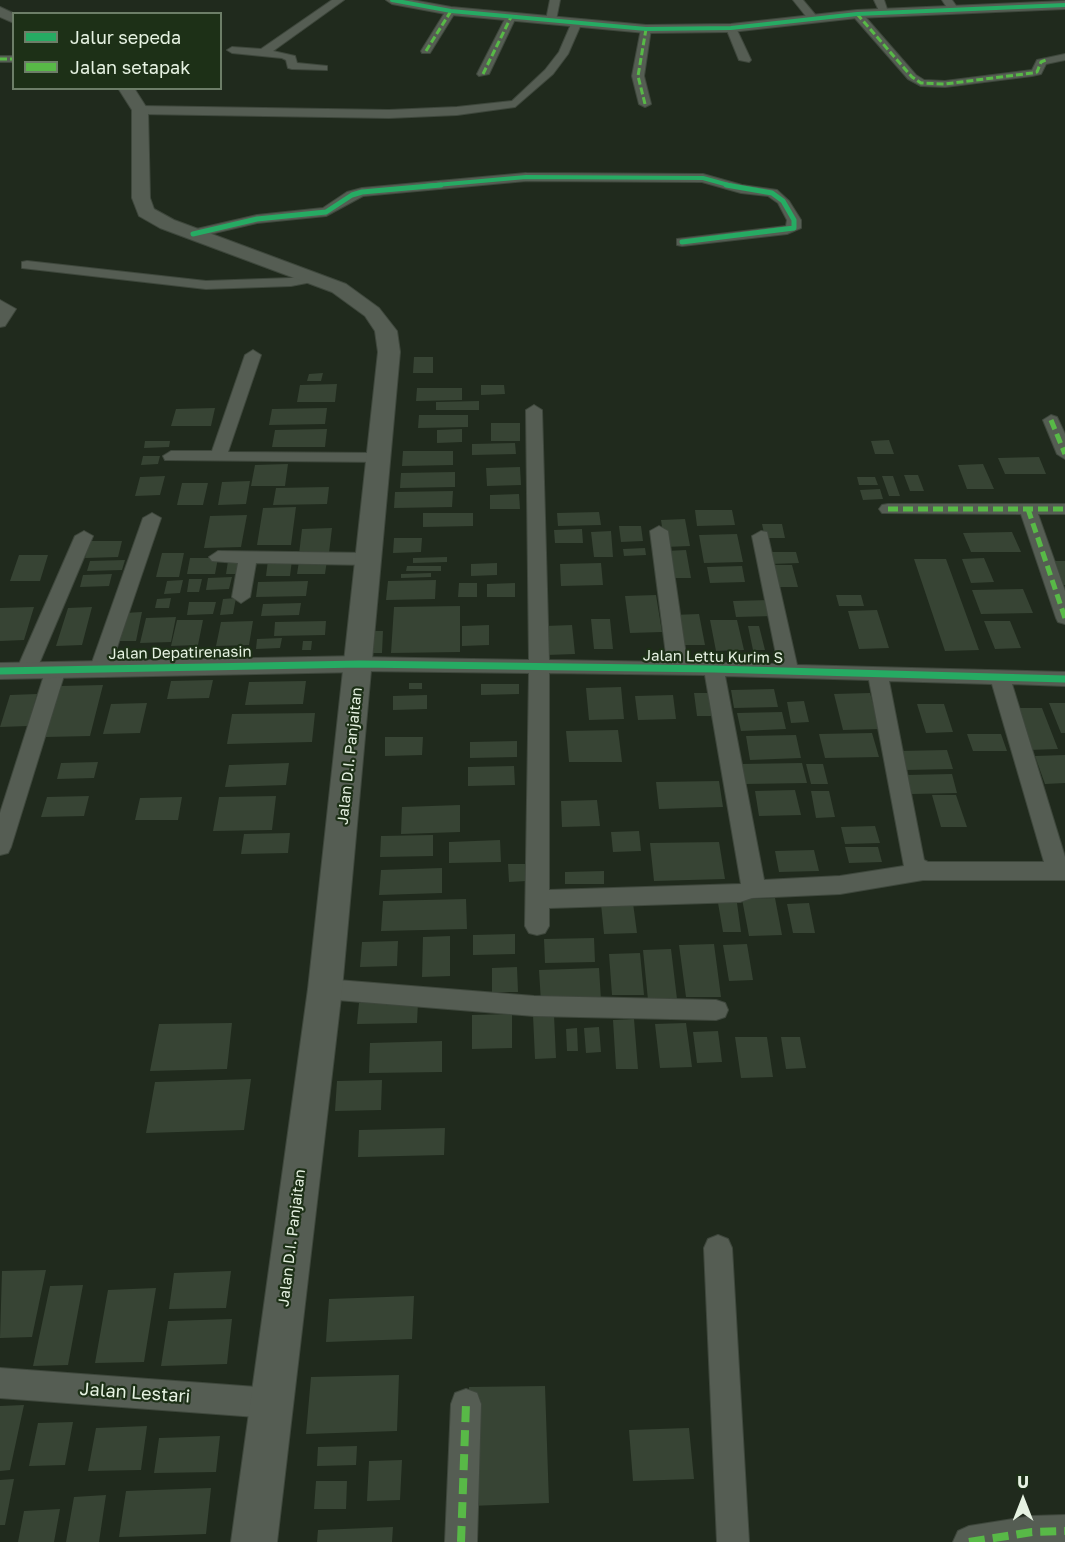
<!DOCTYPE html>
<html>
<head>
<meta charset="utf-8">
<style>
	body { margin:0 }
	#map { position:relative; width:1065px; height:1542px; overflow:hidden; background:#202a1d; font-family:"Golos Text",sans-serif }
	canvas { display:block }
	.legend { position:absolute; left:12px; top:12px; width:210px; height:78px; box-sizing:border-box; background:#1d3017; border:2px solid #6d7e68; margin:0; padding:8px 10px; list-style:none; font-size:18px; color:#e6f2e2 }
	.legend li { display:flex; align-items:center; gap:12px; height:30px }
	.legend b { width:30px; border:2px solid #6d7e68 }
	.north { position:absolute; left:993px; top:1470px; width:60px; height:60px; -webkit-text-stroke:4px #1d3017; paint-order:stroke; rotate:0deg; font-size:16px; font-weight:700; line-height:24px; text-align:center; color:#e6f2e2 }
	.north::after { content:''; display:block; margin:auto; width:21px; height:27px; background:#e6f2e2; clip-path:polygon(50% 0,100% 100%,50% 72%,0 100%) }
</style>
</head>
<body>
<div id="map">
<canvas width="1065" height="1542"></canvas>
<ul class="legend">
<li><b style="height:8px;background:#26ab63"></b>Jalur sepeda</li>
<li><b style="height:8px;background:#58b947"></b>Jalan setapak</li>
</ul>
<div class="north">U</div>
</div>
<script>
const ctx = document.querySelector('canvas').getContext('2d');
ctx.lineJoin = 'round';
function paint(path, color) { ctx.fillStyle = color; ctx.fill(path, 'evenodd'); }
const poly = rows => new Path2D(rows.map(r => 'M' + r).join(''));
function stroke(path, color, width, dash) { ctx.strokeStyle = color; ctx.lineWidth = width; ctx.lineCap = dash ? 'butt' : 'round'; ctx.setLineDash(dash || []); ctx.stroke(path); }
function drawText(font, color, halo, rows, align = 'center') {
  ctx.font = font + ' "Golos Text",sans-serif'; ctx.lineWidth = 4.5; ctx.setLineDash([]); ctx.textBaseline = 'middle'; ctx.strokeStyle = halo; ctx.fillStyle = color; for (const [text, x, y, turn = 0] of rows) {
    ctx.save(); ctx.translate(x, y); ctx.rotate((+turn || 0) * Math.PI / 180); ctx.textAlign = isNaN(turn) ? turn : align; if (halo) ctx.strokeText(text, 0, 0); ctx.fillText(text, 0, 0); ctx.restore();
  }
}
paint(poly([
	[414,357,433,357,433,373,413,373],
	[323,373,321,381,307,381,309,374],
	[337,384,335,402,297,402,300,385],
	[481,385,504,385,505,394,481,395],
	[417,388,462,388,462,400,416,401],
	[479,401,479,410,436,410,436,402],
	[215,408,211,426,171,426,176,409],
	[327,408,325,424,269,425,272,409],
	[419,415,468,415,468,427,418,428],
	[491,423,520,423,520,441,491,441],
	[327,429,325,447,272,447,275,430],
	[462,429,462,442,437,443,437,430],
	[889,440,894,454,875,454,871,441],
	[145,441,170,441,169,447,144,448],
	[515,443,516,454,472,455,472,444],
	[403,451,453,451,453,465,402,466],
	[143,456,160,456,158,464,141,465],
	[1039,457,1046,474,1005,474,998,458],
	[288,464,285,486,251,486,255,465],
	[983,464,994,489,967,489,958,465],
	[520,467,521,485,487,486,486,468],
	[455,472,455,487,400,488,401,473],
	[904,475,918,475,924,491,910,491],
	[165,476,160,495,135,496,140,477],
	[882,476,893,476,900,496,889,496],
	[857,477,875,477,878,485,859,485],
	[250,481,246,504,218,505,222,482],
	[182,483,208,483,203,505,177,505],
	[329,487,327,504,273,505,276,488],
	[880,489,883,499,863,500,860,490],
	[453,491,452,507,394,508,395,492],
	[519,494,520,509,490,509,490,495],
	[296,507,291,545,257,545,263,508],
	[695,510,732,510,735,525,697,526],
	[599,512,601,525,558,526,557,513],
	[423,513,473,513,473,526,423,527],
	[247,515,241,547,204,548,210,516],
	[685,519,690,546,665,547,661,520],
	[762,524,782,524,785,538,765,538],
	[619,526,641,526,643,541,621,542],
	[332,528,329,553,299,554,302,529],
	[582,529,583,543,555,543,554,530],
	[611,531,613,557,594,557,591,532],
	[1012,532,1021,552,971,552,963,533],
	[737,534,743,562,704,563,699,535],
	[394,538,422,538,421,552,393,553],
	[90,541,122,541,118,557,85,558],
	[645,548,646,555,624,556,623,549],
	[686,550,691,578,670,578,666,551],
	[767,552,796,552,799,563,770,564],
	[162,553,184,553,179,577,156,577],
	[19,555,48,555,40,581,10,581],
	[447,557,447,562,413,563,413,558],
	[190,558,218,558,215,574,187,574],
	[984,558,994,582,971,583,962,559],
	[914,559,946,559,979,650,945,651],
	[125,560,122,570,87,571,90,561],
	[268,560,292,560,290,576,266,576],
	[327,560,325,574,297,574,299,561],
	[228,561,243,561,241,574,226,574],
	[1050,561,1065,561,1065,585,1060,585],
	[497,563,497,575,471,576,471,564],
	[601,563,603,585,561,586,560,564],
	[770,565,792,565,798,587,775,587],
	[407,566,441,566,441,571,406,571],
	[742,566,745,582,710,583,707,567],
	[431,573,431,577,401,578,401,574],
	[112,574,109,586,80,587,83,575],
	[232,577,229,589,206,590,208,578],
	[189,579,202,579,199,592,187,592],
	[183,580,180,593,164,594,167,581],
	[436,580,435,599,386,600,388,581],
	[308,581,306,596,256,597,258,582],
	[459,583,477,583,477,597,458,597],
	[515,583,515,597,487,597,487,584],
	[1023,589,1033,613,981,614,972,590],
	[656,595,662,632,630,633,625,596],
	[836,595,861,595,864,606,839,606],
	[171,598,169,608,155,608,157,599],
	[236,598,233,614,220,615,223,599],
	[770,600,774,616,736,617,733,601],
	[189,602,216,602,213,614,187,615],
	[301,603,299,615,261,616,263,604],
	[460,606,460,652,391,653,394,607],
	[34,607,24,640,0,641,0,608],
	[92,607,82,645,56,646,68,608],
	[877,610,889,648,859,649,848,611],
	[142,612,136,641,118,641,124,613],
	[699,614,705,645,678,645,673,615],
	[176,617,171,642,140,643,146,618],
	[591,619,610,619,613,649,594,649],
	[177,620,203,620,198,645,171,646],
	[710,620,737,620,744,650,716,651],
	[253,621,249,645,216,646,221,622],
	[326,621,325,635,274,636,275,622],
	[984,621,1010,621,1021,648,995,649],
	[489,625,489,645,462,646,462,626],
	[572,625,575,654,547,655,545,626],
	[748,626,759,626,765,650,753,650],
	[373,631,383,631,382,653,372,653],
	[282,638,280,648,256,649,257,639],
	[303,641,312,641,311,650,302,650],
	[213,680,209,698,167,699,171,681],
	[306,681,303,704,245,705,249,682],
	[409,683,422,683,422,689,409,689],
	[481,684,519,684,519,694,481,695],
	[103,685,90,736,45,737,59,686],
	[621,687,624,719,589,720,586,688],
	[774,689,778,707,734,708,731,690],
	[694,693,714,693,719,716,697,716],
	[870,693,880,729,843,730,834,694],
	[37,694,28,726,0,727,10,695],
	[427,695,427,709,393,710,393,696],
	[673,695,676,719,638,720,635,696],
	[804,701,809,722,791,723,787,702],
	[147,703,140,733,103,734,111,704],
	[1049,703,1065,703,1065,733,1061,733],
	[917,704,944,704,953,732,926,733],
	[1013,708,1042,708,1058,749,1029,750],
	[782,712,786,729,741,731,737,713],
	[315,713,312,742,227,744,232,714],
	[618,730,622,762,569,762,566,731],
	[872,733,879,757,825,758,819,734],
	[967,734,1001,734,1007,751,973,751],
	[796,735,801,758,750,760,746,736],
	[385,737,423,737,422,755,385,756],
	[517,741,517,757,470,758,470,742],
	[947,750,953,769,905,770,899,751],
	[1065,755,1065,783,1045,784,1035,756],
	[98,762,94,778,57,779,61,763],
	[289,763,286,785,225,787,229,765],
	[802,763,807,783,745,784,741,764],
	[806,764,823,764,828,784,811,784],
	[514,766,515,785,468,786,468,767],
	[952,774,957,793,912,794,906,775],
	[719,781,723,807,659,809,656,782],
	[795,790,801,815,759,816,755,791],
	[811,791,829,791,835,817,816,818],
	[932,795,956,795,967,827,941,827],
	[89,796,84,816,41,817,47,797],
	[276,796,272,830,213,831,219,797],
	[182,797,178,820,135,820,140,798],
	[597,800,600,826,562,827,561,801],
	[460,805,460,832,401,834,402,807],
	[875,826,880,843,845,844,841,827],
	[639,831,641,851,613,852,611,832],
	[290,833,288,853,241,854,244,834],
	[433,835,433,856,380,857,381,836],
	[500,840,501,862,449,863,449,842],
	[719,842,725,879,654,881,650,843],
	[845,847,878,847,882,862,849,863],
	[814,850,819,871,779,872,775,851],
	[508,864,527,864,527,881,509,882],
	[442,868,442,893,379,895,381,870],
	[604,871,604,884,565,884,565,872],
	[775,898,782,935,749,936,742,899],
	[466,899,467,929,381,931,383,901],
	[633,903,637,933,604,934,601,904],
	[718,903,737,903,741,932,723,932],
	[809,903,815,933,793,933,787,904],
	[515,934,515,954,473,955,473,935],
	[450,936,450,976,422,977,423,937],
	[594,938,595,962,545,963,544,939],
	[398,941,397,966,360,967,362,942],
	[714,944,721,997,686,997,679,945],
	[747,944,753,980,729,981,723,945],
	[671,949,677,999,648,1000,643,950],
	[640,953,644,995,612,995,609,954],
	[517,967,518,992,492,992,492,968],
	[599,968,601,1000,541,1002,539,970],
	[418,1002,417,1023,357,1024,359,1003],
	[512,1014,512,1048,472,1049,472,1015],
	[533,1015,554,1015,556,1058,535,1059],
	[634,1019,638,1069,616,1069,613,1020],
	[232,1023,227,1069,150,1071,159,1024],
	[686,1023,692,1067,660,1068,655,1024],
	[599,1027,601,1052,586,1053,584,1028],
	[577,1028,578,1051,567,1051,566,1029],
	[718,1031,722,1062,697,1063,693,1032],
	[735,1037,767,1037,773,1077,741,1078],
	[781,1037,800,1037,806,1068,786,1069],
	[442,1041,442,1072,369,1073,370,1043],
	[251,1079,244,1130,146,1133,155,1082],
	[382,1080,381,1110,335,1111,337,1081],
	[445,1128,444,1155,358,1157,359,1130],
	[46,1270,32,1337,0,1338,2,1271],
	[231,1271,226,1308,169,1309,174,1273],
	[83,1285,68,1365,33,1366,50,1286],
	[156,1288,144,1362,95,1363,108,1290],
	[414,1296,412,1339,326,1342,329,1299],
	[232,1319,227,1364,161,1366,168,1321],
	[399,1375,397,1431,306,1434,311,1377],
	[545,1386,549,1503,470,1506,469,1387],
	[24,1405,10,1470,0,1471,0,1406],
	[73,1422,65,1465,29,1466,38,1423],
	[147,1426,141,1470,88,1471,96,1428],
	[689,1428,694,1479,633,1481,629,1430],
	[220,1436,216,1472,154,1473,159,1438],
	[357,1446,356,1465,317,1466,318,1447],
	[402,1460,400,1500,367,1501,369,1461],
	[14,1479,5,1525,0,1525,0,1480],
	[316,1481,347,1481,346,1509,314,1509],
	[211,1488,206,1534,119,1537,126,1491],
	[106,1495,99,1542,66,1542,74,1497],
	[60,1509,54,1542,18,1542,24,1511],
	[393,1527,392,1542,317,1542,318,1530]
]), '#374434');
const minor = poly([
	[332,0,344,0,273,51,295,56,297,63,327,66,327,70,292,69,288,68,286,60,282,58,232,53,227,50,232,47,261,49,332,0],
	[550,0,560,0,556,20,551,23,546,20,550,0],
	[793,0,803,0,818,18,817,20,809,20,793,0],
	[874,0,884,0,889,15,881,15,874,0],
	[942,0,952,0,959,10,950,12,942,0],
	[447,9,456,11,430,53,422,53,421,51,447,9],
	[853,12,861,12,916,75,924,80,945,81,1032,70,1037,60,1065,54,1065,60,1046,64,1041,74,1032,76,945,87,921,86,908,79,853,16,853,12],
	[507,15,516,17,489,74,479,76,477,74,507,15],
	[577,19,582,22,568,54,553,74,515,107,457,115,389,118,140,114,134,110,140,106,389,110,457,107,512,101,545,70,559,52,572,22,577,19],
	[731,25,736,28,751,60,749,62,739,60,726,28,731,25],
	[646,26,651,29,644,76,651,104,645,107,639,104,632,76,641,29,646,26],
	[0,56,14,56,14,62,0,62,0,56],
	[526,173,703,174,742,185,777,190,789,201,801,220,801,228,787,234,682,246,677,245,677,239,786,226,787,220,778,203,768,196,741,193,702,182,526,181,363,196,326,216,257,223,193,238,186,234,188,231,257,215,323,208,347,192,362,188,526,173],
	[27,261,206,281,291,278,312,274,319,278,317,281,291,286,206,289,22,268,22,262,27,261],
	[0,300,16,309,5,326,0,327,0,300],
	[253,350,261,355,228,452,379,453,385,454,387,458,385,462,165,460,163,456,171,451,212,451,245,355,253,350],
	[534,405,542,410,549,660,667,662,650,531,659,526,668,531,687,662,778,664,752,536,761,531,767,532,797,665,1065,672,1065,686,1012,684,1065,857,1065,880,923,880,840,894,752,898,740,902,549,908,549,926,545,933,537,935,529,933,525,926,529,673,360,671,353,669,350,664,353,659,360,657,529,660,526,410,534,405],
	[549,673,705,675,741,884,549,890,549,673],
	[725,676,869,680,904,866,840,876,764,880,725,676],
	[889,681,992,684,1044,862,928,862,924,860,889,681],
	[1051,415,1057,417,1065,434,1065,459,1057,454,1043,420,1051,415],
	[888,504,1065,504,1065,514,1038,514,1065,591,1065,624,1058,622,1056,618,1021,514,882,513,879,509,882,505,888,504],
	[152,513,161,518,110,668,107,673,93,673,90,668,143,518,152,513],
	[84,531,93,536,36,671,33,676,19,676,16,671,75,536,84,531],
	[218,551,370,553,379,559,370,565,256,563,250,597,241,603,232,597,238,563,212,561,209,557,218,551],
	[56,662,63,664,66,669,11,847,8,853,0,855,0,813,46,669,49,664,56,662],
	[325,979,534,996,716,1000,725,1003,728,1010,725,1017,716,1020,534,1016,325,999,316,996,313,989,316,982,325,979],
	[718,1235,728,1239,732,1248,749,1542,717,1542,704,1248,708,1239,718,1235],
	[0,1368,270,1388,281,1392,285,1403,281,1414,270,1418,0,1398,0,1368],
	[466,1389,477,1393,481,1404,477,1542,445,1542,451,1404,455,1393,466,1389],
	[1065,1515,1065,1542,953,1542,958,1531,969,1526,1032,1516,1065,1515]
]);
const tertiary = poly([
	[386,0,412,0,451,7,646,25,731,24,857,10,1065,1,1065,9,857,18,731,32,646,33,451,15,392,4,386,0],
	[360,656,368,658,372,664,368,670,360,672,0,679,0,663,360,656]
]);
const secondary = poly([
	[0,7,15,14,14,23,0,17,0,7],
	[118,88,134,88,148,110,150,198,154,209,174,220,346,284,379,308,397,331,400,352,342,989,277,1542,231,1542,308,989,378,352,375,331,365,316,332,292,160,228,139,216,132,198,132,110,118,88]
]);
stroke(minor, '#3e473c', 2);
stroke(tertiary, '#3e473c', 2);
stroke(secondary, '#3e473c', 2);
paint(minor, '#555d53');
paint(tertiary, '#555d53');
paint(secondary, '#555d53');
stroke(poly([
	[857,14,912,77,921,83,945,84,1032,73,1037,72,1041,62,1048,59],
	[426,51,451,11],
	[0,59,14,59],
	[483,74,511,17],
	[645,104,638,76,646,29]
]), '#58b947', 3, [7, 3]);
stroke(poly([
	[1051,420,1065,454],
	[888,509,1065,509],
	[1028,509,1065,618]
]), '#58b947', 5, [10, 5]);
stroke(poly([
	[461,1542,466,1404],
	[969,1542,1032,1532,1065,1531]
]), '#58b947', 8, [16, 8]);
stroke(poly([
	[392,0,451,11,646,29,731,28,857,14,1065,5],
	[425,186,526,177,703,178,732,186]
]), '#26ab63', 4);
stroke(poly([
	[193,234,257,219,326,212,352,195,362,192,441,185],
	[682,242,794,228,794,220,783,201,772,193,726,185]
]), '#26ab63', 5);
stroke(poly([
	[0,671,360,664,714,669,1065,679]
]), '#26ab63', 7);
drawText('15px', '#e6f2e2', '#1d3017', [
	["Jalan Depatirenasin",180,653,-1],
	["Jalan Lettu Kurim S",713,657,1],
	["Jalan D.I. Panjaitan",350,756,-84],
	["Jalan D.I. Panjaitan",292,1238,-83]
]);
drawText('18px', '#e6f2e2', '#1d3017', [
	["Jalan Lestari",135,1393,4]
]);
</script>
</body>
</html>
